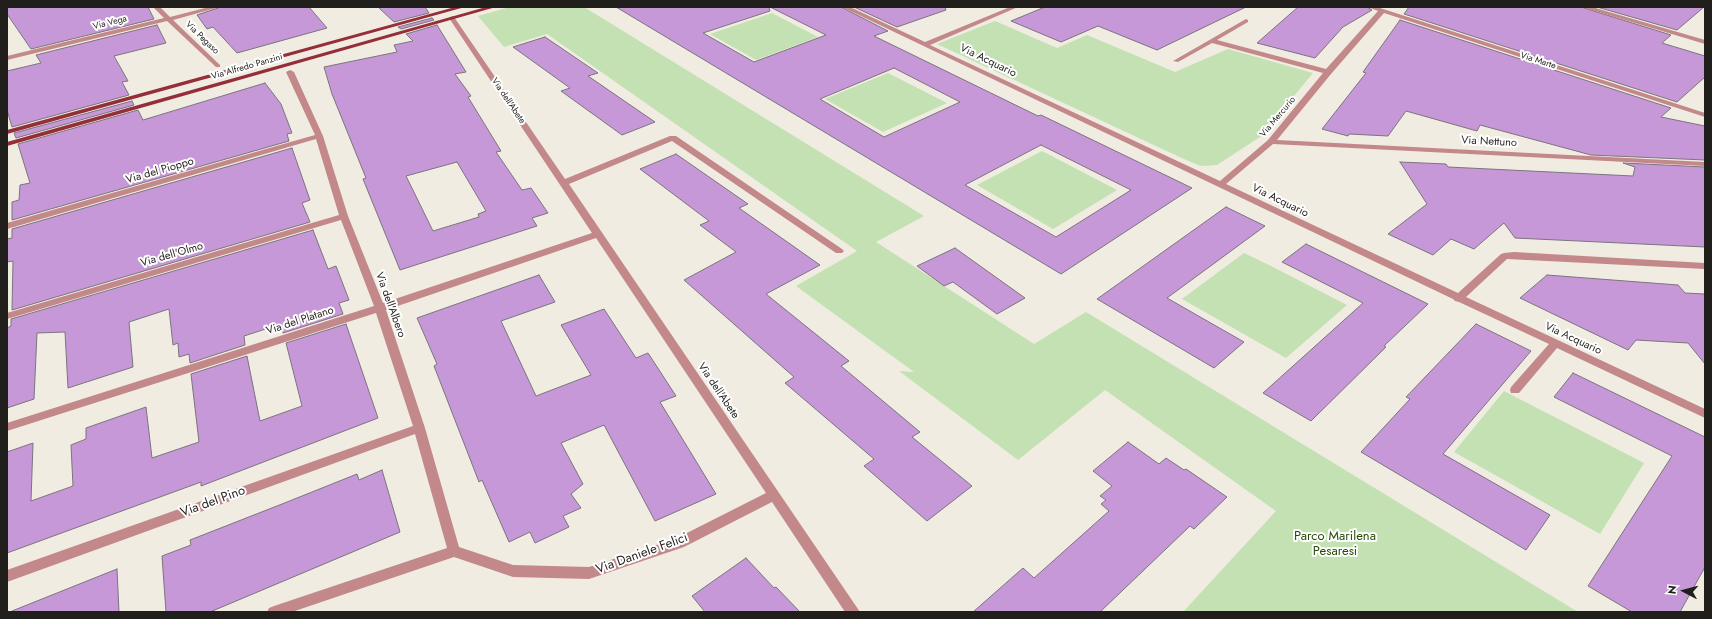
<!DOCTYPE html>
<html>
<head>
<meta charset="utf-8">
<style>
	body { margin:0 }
	#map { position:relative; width:1712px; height:619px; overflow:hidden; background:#f1ece1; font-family:Jost,sans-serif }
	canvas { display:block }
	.frame { position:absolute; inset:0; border:8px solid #211f1c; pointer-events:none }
	.north { position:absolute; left:1664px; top:571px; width:40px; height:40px; -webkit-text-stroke:3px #fff; paint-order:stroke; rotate:276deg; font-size:11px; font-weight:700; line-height:16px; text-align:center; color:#211f1c }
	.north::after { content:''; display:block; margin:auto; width:14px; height:18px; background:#211f1c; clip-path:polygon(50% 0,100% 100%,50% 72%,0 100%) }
</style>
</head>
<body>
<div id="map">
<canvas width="1712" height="619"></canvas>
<div class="frame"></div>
<div class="north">N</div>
</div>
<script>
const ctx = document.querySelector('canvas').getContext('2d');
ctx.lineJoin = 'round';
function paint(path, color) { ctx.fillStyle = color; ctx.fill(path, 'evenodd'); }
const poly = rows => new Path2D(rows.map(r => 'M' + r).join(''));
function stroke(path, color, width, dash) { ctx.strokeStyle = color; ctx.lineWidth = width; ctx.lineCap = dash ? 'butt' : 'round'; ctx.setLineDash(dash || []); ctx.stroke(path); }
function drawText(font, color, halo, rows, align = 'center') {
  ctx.font = font + ' Jost,sans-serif'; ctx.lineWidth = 4; ctx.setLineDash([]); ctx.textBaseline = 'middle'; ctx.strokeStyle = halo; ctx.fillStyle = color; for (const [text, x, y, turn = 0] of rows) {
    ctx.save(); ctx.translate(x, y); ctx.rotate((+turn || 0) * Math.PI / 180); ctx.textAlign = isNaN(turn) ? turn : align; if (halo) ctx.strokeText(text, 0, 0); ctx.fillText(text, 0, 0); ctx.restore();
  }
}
paint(poly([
	[510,7,584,7,924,216,876,242,1034,344,1086,312,1578,612,1183,612,1276,511,1105,390,1018,460,899,371,914,372,796,286,857,251,547,34,504,47,478,16],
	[772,13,818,37,756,60,710,34],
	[995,21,1057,48,1087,35,1175,72,1228,49,1313,73,1260,137,1217,165,1201,166,1186,160,937,44],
	[888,73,947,103,883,132,825,99],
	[1042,151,1117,190,1053,229,977,185],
	[1244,253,1267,264,1347,305,1286,358,1182,299],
	[1504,391,1644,463,1600,534,1454,452]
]), '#c3e1b2');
const building = poly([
	[7,7,148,7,154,19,31,49,7,14,7,7],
	[221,7,309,7,327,28,237,53,213,27,207,29,197,15,221,7],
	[378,7,425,7,429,13,394,22,378,7],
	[616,7,769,7,770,11,703,33,754,62,826,35,770,7,841,7,888,31,874,36,1038,116,1041,115,1192,188,1061,274,616,7],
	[894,68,960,102,884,137,820,99,894,68],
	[1041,145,1131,190,1056,237,965,185,1041,145],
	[854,7,945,7,946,10,897,27,854,7],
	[1045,7,1246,7,1157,50,1098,26,1061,42,1011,21,1045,7],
	[1298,7,1367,7,1372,10,1343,27,1315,58,1257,43,1298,7],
	[1409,7,1581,7,1671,35,1662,43,1705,56,1705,77,1677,102,1404,14,1409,7],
	[1597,7,1704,7,1677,30,1597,7],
	[432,18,434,20,401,29,398,27,432,18],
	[1400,20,1671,108,1661,117,1705,126,1705,160,1591,155,1480,125,1477,131,1406,111,1388,136,1349,134,1348,136,1322,129,1366,73,1363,72,1400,20],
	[157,25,166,43,114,56,128,81,122,82,129,95,12,127,7,110,7,71,41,63,36,55,157,25],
	[437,25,466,72,455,74,471,96,468,97,501,151,496,152,522,190,531,188,548,213,532,218,537,226,400,270,363,179,366,178,332,94,324,67,397,52,394,45,413,41,406,34,437,25],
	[457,162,486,211,478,214,479,217,433,231,406,176,457,162],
	[545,37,598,73,588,76,655,122,622,135,561,91,570,88,513,47,545,37],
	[265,83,281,104,292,133,287,134,289,141,12,220,12,202,19,200,20,185,30,183,18,144,138,110,143,120,265,83],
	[132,101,134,105,16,138,14,133,132,101],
	[292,148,310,200,302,203,310,222,12,310,13,261,7,262,7,239,12,238,12,229,292,148],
	[676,154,748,204,739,208,820,265,766,294,849,361,841,366,920,432,912,437,972,486,927,521,864,466,874,459,785,383,794,377,684,280,736,252,700,225,709,221,640,169,676,154],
	[1400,162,1446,164,1448,167,1633,176,1635,167,1623,163,1705,167,1705,247,1515,238,1504,223,1474,249,1451,239,1433,255,1388,234,1427,204,1400,162],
	[1226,207,1265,226,1167,298,1244,342,1214,368,1097,299,1226,207],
	[313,230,328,269,336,266,349,300,339,303,343,314,283,333,281,324,244,336,245,345,190,363,189,354,179,357,178,343,173,345,169,309,129,322,133,367,68,388,65,332,37,333,34,399,7,408,7,328,11,326,11,319,313,230],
	[1306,244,1428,304,1384,346,1386,347,1311,421,1263,393,1363,303,1282,262,1306,244],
	[955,248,1025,298,997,314,953,282,944,286,917,266,955,248],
	[539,275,555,302,501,321,536,396,591,375,561,325,604,309,636,358,648,353,676,396,660,402,716,494,655,521,604,425,561,443,583,484,571,494,581,508,563,516,569,527,535,543,530,532,509,542,482,480,479,482,434,366,437,364,417,318,539,275],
	[1547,275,1678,285,1685,293,1705,294,1705,364,1688,343,1636,340,1628,350,1520,298,1547,275],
	[346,324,378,418,201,486,201,482,7,553,7,452,33,443,31,501,73,486,71,445,86,439,86,428,146,407,152,458,199,442,191,374,247,356,260,421,302,406,286,343,346,324],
	[1476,324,1531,351,1443,454,1550,515,1526,550,1361,452,1410,399,1406,397,1476,324],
	[1573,373,1705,437,1705,567,1680,612,1632,612,1588,586,1672,456,1554,397,1573,373],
	[1128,442,1159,464,1166,458,1184,470,1186,469,1227,497,1194,529,1190,526,1100,612,973,612,1023,568,1034,578,1109,511,1101,504,1106,500,1100,496,1112,486,1093,471,1128,442],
	[382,470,400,532,210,612,166,612,162,556,191,545,190,540,282,504,357,474,359,480,382,470],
	[746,558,774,588,776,587,800,612,705,612,692,596,746,558],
	[117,569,119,612,12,612,12,611,117,569]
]);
paint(building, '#c698d7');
stroke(building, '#7a747d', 1);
paint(poly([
	[153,7,160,7,170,17,209,7,220,7,173,20,220,65,220,67,216,67,167,21,7,60,7,56,164,18,153,7],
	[842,7,850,7,925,42,1010,7,1018,7,930,45,1220,181,1268,140,1323,73,1212,43,1178,62,1173,61,1246,19,1248,20,1248,22,1217,40,1326,69,1378,11,1368,7,1377,7,1705,113,1705,117,1384,13,1331,74,1277,140,1705,162,1705,166,1273,144,1226,184,1458,293,1501,254,1504,253,1514,252,1705,263,1705,269,1507,259,1466,297,1705,409,1705,418,1557,348,1519,393,1511,393,1510,390,1511,387,1549,344,1459,302,1455,301,1453,299,842,7],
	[1582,7,1592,7,1705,40,1705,44,1582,7],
	[452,16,454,17,565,179,670,136,676,136,842,249,844,251,842,253,836,253,672,141,569,184,860,612,845,612,772,502,684,547,589,579,513,577,454,557,292,612,267,612,269,608,274,606,447,548,415,434,7,582,7,570,413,426,376,313,7,431,7,423,374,306,341,220,7,319,7,313,339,215,316,139,7,229,7,223,315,135,286,72,290,70,294,72,323,136,348,216,383,303,592,233,449,18,452,16],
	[596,238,766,493,675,539,589,567,513,565,459,547,425,428,386,310,596,238]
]), '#c38889');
paint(poly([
	[455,7,465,7,7,134,7,130,455,7],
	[486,7,496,7,7,146,7,142,486,7]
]), '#942e39');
drawText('9px', '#211f1c', '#fff', [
	["Via Vega",110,23,-14],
	["Via Pegaso",202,38,44],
	["Via Marte",1538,61,18],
	["Via Alfredo Panzini",247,67,-16],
	["Via dell'Abete",508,101,56],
	["Via Mercurio",1278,117,-50]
]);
drawText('11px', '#211f1c', '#fff', [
	["Via Acquario",988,61,26],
	["Via Nettuno",1489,142,3],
	["Via del Pioppo",160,171,-16],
	["Via Acquario",1280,201,26],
	["Via dell'Olmo",172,255,-16],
	["Via dell'Albero",390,305,70],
	["Via del Platano",300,321,-18],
	["Via Acquario",1573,339,25],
	["Via dell'Abete",718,391,56]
]);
drawText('13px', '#211f1c', '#fff', [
	["Via del Pino",213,502,-20],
	["Via Daniele Felici",642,554,-20]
]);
drawText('13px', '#274c05', '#fff', [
	["Parco Marilena",1335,537],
	["Pesaresi",1335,552]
]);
</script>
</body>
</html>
